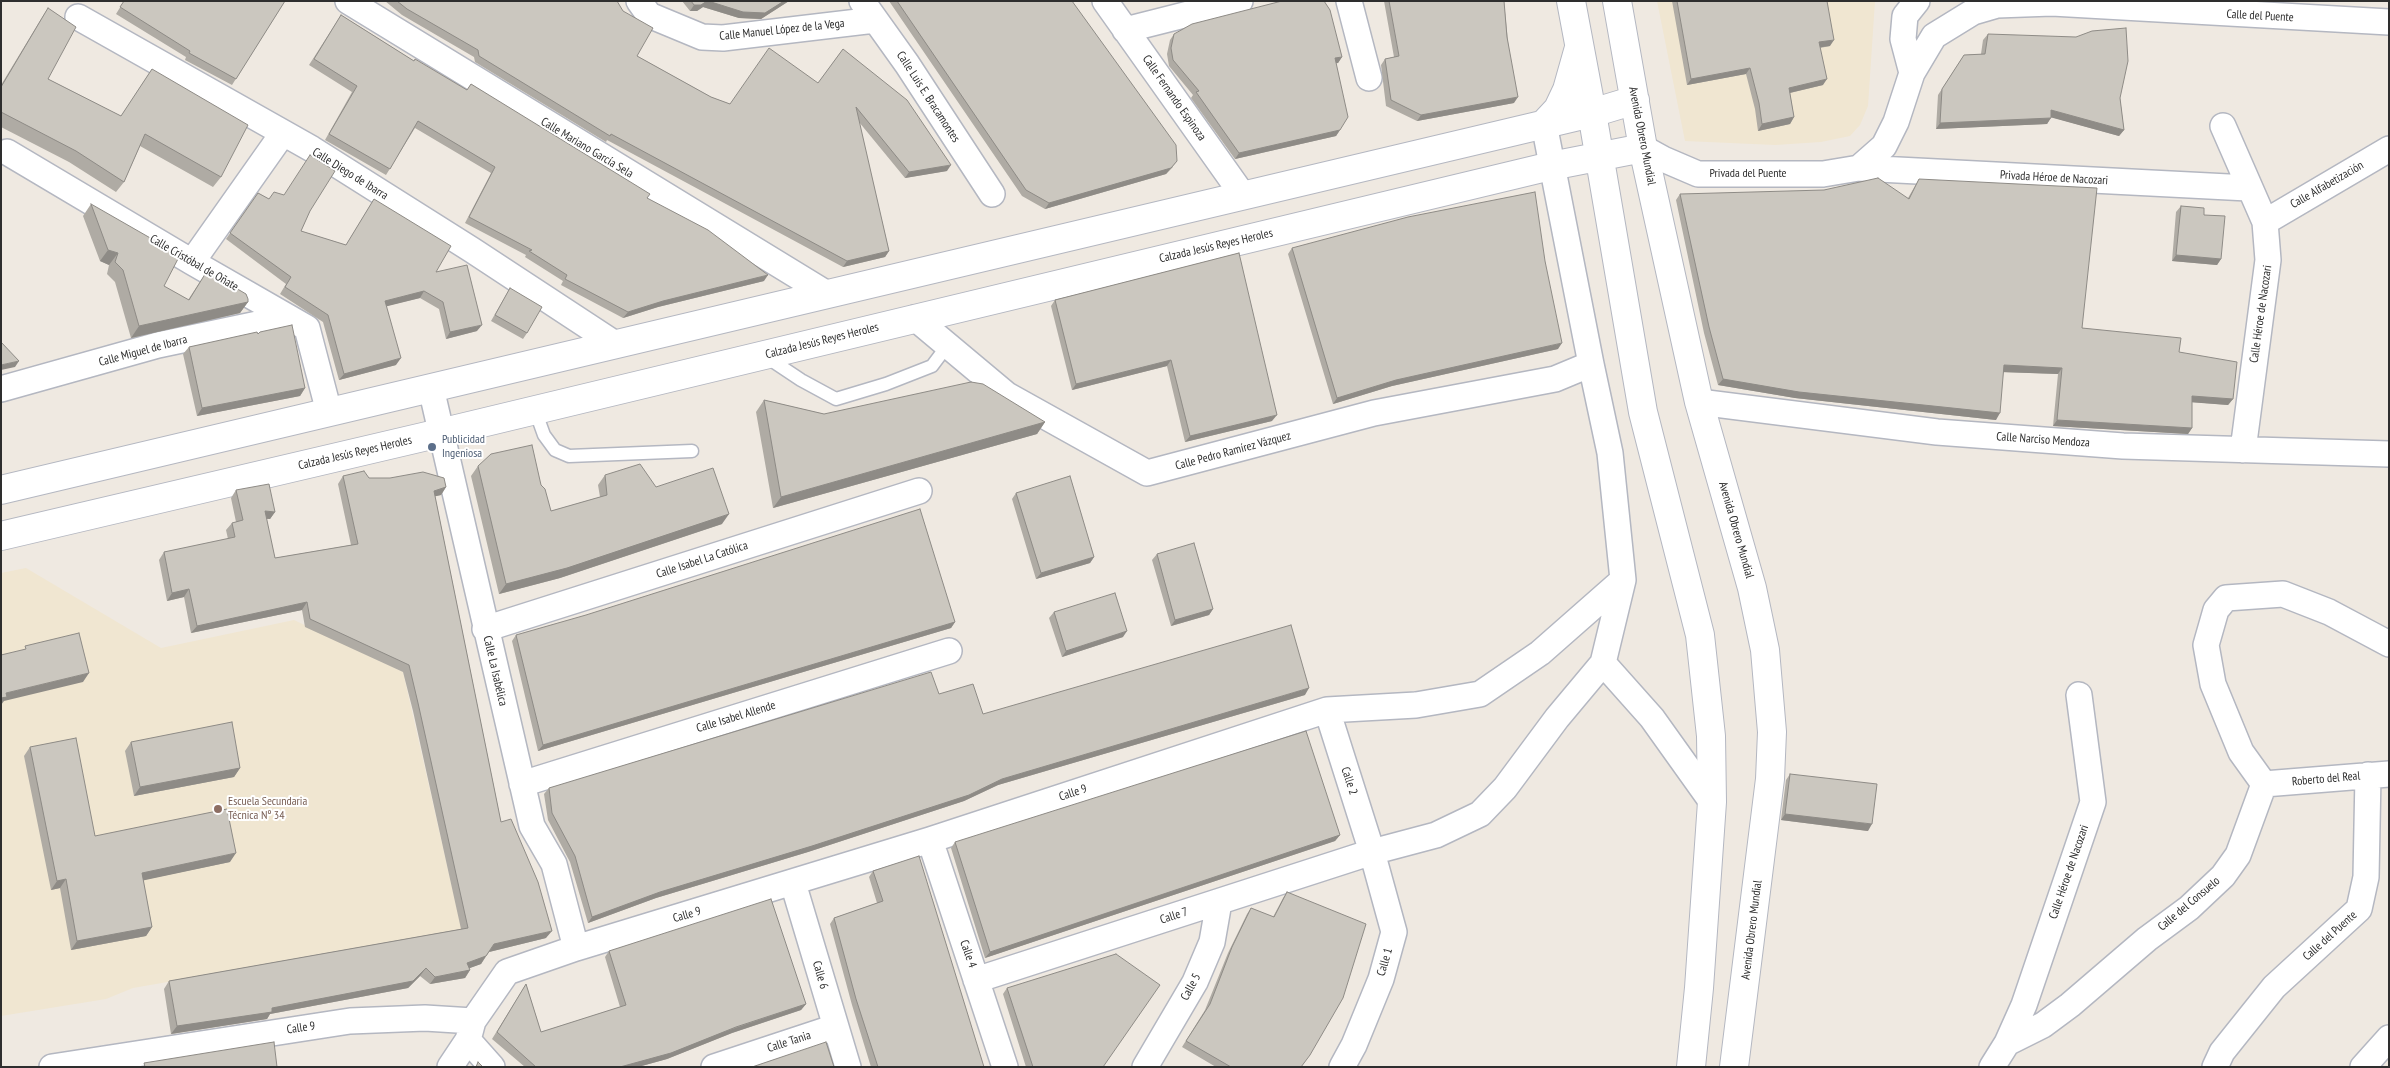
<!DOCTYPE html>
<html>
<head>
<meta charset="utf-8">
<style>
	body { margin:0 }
	#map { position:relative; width:2390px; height:1068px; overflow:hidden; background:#efe9e1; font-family:"PT Sans Narrow",sans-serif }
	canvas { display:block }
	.frame { position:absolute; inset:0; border:2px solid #2e2e2e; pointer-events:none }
</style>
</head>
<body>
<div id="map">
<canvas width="2390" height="1068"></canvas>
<div class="frame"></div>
</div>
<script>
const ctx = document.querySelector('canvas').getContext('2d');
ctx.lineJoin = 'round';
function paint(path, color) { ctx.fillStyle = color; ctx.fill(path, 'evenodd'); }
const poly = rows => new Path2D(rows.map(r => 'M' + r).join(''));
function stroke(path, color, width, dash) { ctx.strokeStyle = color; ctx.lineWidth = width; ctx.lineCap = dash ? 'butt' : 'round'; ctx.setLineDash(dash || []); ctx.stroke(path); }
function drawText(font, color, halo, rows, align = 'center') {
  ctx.font = font + ' "PT Sans Narrow",sans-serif'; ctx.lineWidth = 4; ctx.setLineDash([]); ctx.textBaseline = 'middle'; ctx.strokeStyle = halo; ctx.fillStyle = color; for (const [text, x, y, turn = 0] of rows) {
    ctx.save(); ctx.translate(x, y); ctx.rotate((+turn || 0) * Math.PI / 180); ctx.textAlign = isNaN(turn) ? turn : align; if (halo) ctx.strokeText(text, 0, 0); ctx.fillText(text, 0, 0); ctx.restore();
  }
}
paint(poly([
	[1657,1,1875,1,1868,106,1860,125,1850,136,1821,142,1775,145,1685,141],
	[26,568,161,648,294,620,403,672,462,931,133,988,106,999,1,1016,1,573]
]), '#f0e6d1');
const lane = poly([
	[765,356,801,380,836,399,886,384,932,366,947,346],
	[535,410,544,435,555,450,569,456,692,451]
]);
const street = poly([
	[348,1,827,294],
	[639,1,649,15,702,37,723,38,875,20],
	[862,1,907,64,992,194],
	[1105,1,1242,194],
	[1349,1,1369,78],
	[78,17,312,149,472,250,615,344],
	[1125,30,1240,1],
	[1912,73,1903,39,1905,16,1917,1],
	[2223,126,2265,222,2268,260,2243,450],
	[1643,148,1663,159,1698,174,1823,174,1859,168,2248,188],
	[7,152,192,262,307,328,329,412],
	[1859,168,1884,146,1896,122,1912,73,1934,36,1973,12,1997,5,2052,3,2389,22],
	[2265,222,2389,149],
	[192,262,283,133],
	[915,318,1007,395,1147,473,1374,413,1555,379,1591,364],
	[431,388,532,826,554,864,576,948],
	[1,389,158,345,286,318],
	[1699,402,1937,432,2123,446,2389,454],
	[485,629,919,491],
	[1603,663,1652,718,1712,802],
	[1327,710,1372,852,1394,932,1381,979,1354,1045,1342,1067],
	[522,784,949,651],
	[2264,784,2389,774],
	[930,840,1005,1067],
	[793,883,848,1067],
	[976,980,1372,852,1436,835,1480,814,1505,788,1557,718,1603,663,1623,580,1610,453,1591,364,1544,124],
	[473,1021,468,1040,492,1067],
	[2007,1043,2043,1025,2070,1005,2147,939,2189,908,2223,876,2238,855,2264,784,2241,752,2213,684,2206,645,2216,610,2226,598,2283,594,2329,612,2389,644],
	[52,1067,350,1021,425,1018,473,1021,507,972,576,948,930,840,1327,710,1416,705,1480,694,1540,653,1623,580],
	[450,1067,468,1040],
	[714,1067,835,1027],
	[1145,1067,1195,982,1212,942,1219,902],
	[1992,1067,2007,1043,2024,1005,2093,802,2079,695],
	[2215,1067,2222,1052,2274,987,2359,909,2366,877,2368,775],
	[2363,1067,2389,1038]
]);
const secondary = poly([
	[1571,1,1592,113,1643,412,1700,635,1711,736,1712,802,1699,988,1691,1067],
	[1617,1,1643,148,1699,402,1752,588,1765,650,1772,732,1770,779,1734,1067],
	[1544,124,1558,109,1567,90,1578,51],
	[1,490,1592,113,1635,100],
	[1,536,440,433,1551,166,1643,148]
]);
stroke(lane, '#b4b7c1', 15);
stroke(street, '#b4b7c1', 28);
stroke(secondary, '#b4b7c1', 30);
stroke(lane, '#fff', 12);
stroke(street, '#fff', 25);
stroke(secondary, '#fff', 28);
paint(poly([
	[124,1,285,1,232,85,185,60,186,57,116,14],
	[385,1,617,1,637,56,711,97,730,104,818,83,843,49,947,171,905,178,859,122,889,251,885,257,843,267,607,140,606,142,475,62,474,57,402,15],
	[682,1,789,1,761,19,739,18,703,7,697,11,690,11],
	[889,1,1072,1,1173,167,1166,174,1045,209,1022,196],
	[1384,1,1504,1,1514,103,1417,121,1386,106,1381,65,1385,59,1394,57],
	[1672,1,1827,1,1830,46,1820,48,1823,85,1790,93,1794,117,1790,124,1758,131,1755,109,1746,74,1687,85],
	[48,8,48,79,121,116,152,69,221,177,213,187,140,146,124,182,116,192,69,162,1,127,1,85,41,19],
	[341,15,414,61,467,90,471,84,647,198,764,281,658,307,623,318,561,285,563,281,525,257,526,255,465,223,491,173,415,128,386,175,325,140,352,92,309,65],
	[1174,34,1342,57,1338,63,1336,63,1340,130,1336,136,1235,159,1191,98,1193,95,1169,66,1167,54,1170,40],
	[1988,34,2120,98,2124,130,2119,136,2051,117,2047,124,1936,129,1938,95,1964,55,1981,54,1983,40],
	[1919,179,2082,328,2179,352,2233,399,2228,405,2192,402,2192,428,2188,434,2053,426,2058,374,2003,372,1996,420,1795,398,1718,385,1704,333,1676,200,1680,194,1908,198],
	[258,193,269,199,310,211,301,231,346,245,374,199,436,272,477,331,446,339,439,309,420,298,386,306,396,365,339,380,323,322,280,294,286,284,226,239],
	[91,204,164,286,188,300,207,271,248,302,240,313,131,338,115,282,107,274,109,265,100,261,83,216],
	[2181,206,2204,215,2221,259,2217,265,2172,261,2176,212],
	[1292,248,1558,349,1392,386,1333,404,1288,254],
	[1239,253,1272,421,1185,442,1167,366,1072,390,1051,306,1055,300],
	[510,288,527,333,523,339,491,321],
	[258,334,305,388,300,396,197,416,183,354,189,347],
	[764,400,824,414,1045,422,1037,434,773,508,756,412],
	[478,466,541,485,551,511,600,497,598,485,605,475,656,487,722,524,560,578,499,594,471,476],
	[343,476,446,487,441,495,435,496,501,822,546,938,489,952,481,964,469,968,470,970,465,978,430,984,420,976,408,988,270,1014,267,1019,171,1034,164,989,169,981,461,929,413,711,403,672,305,627,302,610,191,633,184,597,167,601,159,560,164,552,228,539,226,530,232,523,236,522,231,498,236,490,275,512,270,519,266,519,275,558,351,545,338,484],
	[1016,493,1094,557,1090,563,1036,579,1012,499],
	[1157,554,1213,609,1209,615,1171,626,1152,560],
	[1054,612,1123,637,1062,657,1049,618],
	[955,622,951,628,538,751,512,641,516,635],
	[939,694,983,714,1305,695,998,785,964,801,808,852,656,898,588,923,570,862,548,820,544,794,549,788],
	[131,742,240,768,234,777,134,796,125,751],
	[30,747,95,836,230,862,143,880,152,927,146,936,71,950,60,888,51,890,24,756],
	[1790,774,1868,831,1781,820,1786,780],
	[1340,835,1335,841,985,958,951,848,955,842],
	[873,871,984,1067,871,1067,852,1005,830,924,834,918,877,903,869,877],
	[1287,892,1301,1067,1216,1067,1182,1047,1205,1010,1228,953,1247,914,1251,908,1273,917,1283,898],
	[609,951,806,1004,801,1010,732,1033,667,1059,638,1067,525,1067,492,1039,526,984,541,1032,620,1007,605,957],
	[1007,988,1103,1067,1026,1067,1003,994]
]), '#afaba4');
paint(poly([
	[707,1,789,1,761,19,739,18,703,7,697,11,690,11,694,5],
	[1834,40,1830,46,1815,48,1819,42],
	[1342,57,1338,63,1331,64,1335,58],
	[1750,68,1746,74,1687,85,1691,79],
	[1827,79,1823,85,1785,94,1789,88],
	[1518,97,1514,103,1417,121,1421,115],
	[2051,110,2124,130,2119,136,2046,116],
	[1794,117,1790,124,1758,131,1762,124],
	[2051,118,2047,124,1936,129,1940,123],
	[1340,130,1336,136,1235,159,1239,153],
	[1177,161,1166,174,1045,209,1049,203],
	[951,165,947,171,905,178,909,172],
	[108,250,118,253,109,265,100,261],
	[889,251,885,257,843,267,847,261],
	[2176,255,2221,259,2217,265,2172,261],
	[768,275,764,281,658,307,623,318,628,312,663,301],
	[424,291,420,298,380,308,385,301],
	[248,302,240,313,131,338,139,326],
	[482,325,477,331,446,339,450,332],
	[1562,343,1558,349,1392,386,1333,404,1337,398,1396,380],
	[401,358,396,365,339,380,344,374],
	[1171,360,1167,366,1072,390,1076,384],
	[19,361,15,367,1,370,1,365],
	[2004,365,2062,368,2058,374,2000,372],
	[1723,379,2000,413,1996,420,1795,398,1718,385],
	[305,388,300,396,197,416,202,408],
	[2192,396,2233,399,2228,405,2188,402],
	[1277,415,1272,421,1185,442,1190,436],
	[2057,420,2192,428,2188,434,2053,426],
	[1045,422,1037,434,773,508,781,497],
	[446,487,441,495,428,498,434,491],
	[265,511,275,512,270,519,259,518],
	[729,514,722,524,560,578,499,594,506,584],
	[1094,557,1090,563,1036,579,1041,573],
	[189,589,184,597,167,601,172,593],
	[307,602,302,610,191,633,197,626],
	[1213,609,1209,615,1171,626,1175,620],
	[955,622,951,628,538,751,543,745],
	[1127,631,1123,637,1062,657,1066,651],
	[89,673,83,682,4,701,1,705,1,698,6,693],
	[1309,688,1305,695,998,785,964,801,808,852,656,898,588,923,592,917,660,892,1002,779],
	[240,768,234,777,134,796,140,787],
	[1785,814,1872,824,1868,831,1781,820],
	[1340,835,1335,841,985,958,990,952],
	[236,853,230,862,136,882,142,873],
	[66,879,60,888,51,890,57,881],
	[152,927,146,936,71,950,77,941],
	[552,931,546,938,489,952,494,944],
	[486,956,481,964,462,971,467,963],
	[426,968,420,976,408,988,270,1014,267,1019,171,1034,177,1026,272,1008],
	[470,970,465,978,430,984,435,977],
	[806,1004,801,1010,732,1033,667,1059,638,1067,620,1067]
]), '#8e8b86');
const building = poly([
	[124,1,285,1,236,79,189,53,190,51,120,7,124,1],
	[397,1,617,1,623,11,653,28,637,56,711,97,730,104,769,48,818,83,843,49,907,100,951,165,909,172,856,107,889,251,847,261,611,134,610,136,479,56,478,50,407,9,397,1],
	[691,1,707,1,701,5,694,5,691,1],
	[708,1,784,1,765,13,743,12,708,1],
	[897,1,1072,1,1176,145,1177,161,1171,168,1049,203,1026,190,897,1],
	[1282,1,1324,1,1330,10,1342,57,1335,58,1348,117,1340,130,1239,153,1196,92,1199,91,1173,60,1171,48,1174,34,1192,24,1282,1],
	[1389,1,1504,1,1507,37,1518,97,1421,115,1391,100,1385,59,1399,56,1389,1],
	[1677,1,1827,1,1834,40,1819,42,1827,79,1789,88,1794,117,1762,124,1759,103,1750,68,1691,79,1677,1],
	[48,8,76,27,48,79,121,116,152,69,248,125,221,177,145,134,124,182,76,151,1,112,1,87,48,8],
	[341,15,414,61,415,59,467,90,471,84,650,194,647,198,708,230,768,275,663,301,628,312,565,279,567,275,529,251,532,250,469,217,495,167,418,121,390,169,329,134,357,86,314,59,341,15],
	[2126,28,2128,61,2120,98,2124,130,2051,110,2051,118,1940,123,1942,89,1964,55,1985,54,1988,34,2076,37,2092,31,2126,28],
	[310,155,335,171,310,211,301,231,346,245,374,199,451,246,436,272,467,265,482,325,450,332,443,302,424,291,385,301,401,358,344,374,328,315,285,287,291,277,230,233,258,193,269,199,274,192,284,195,310,155],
	[1878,178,1909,199,1919,179,2097,188,2082,328,2181,338,2179,352,2237,362,2233,399,2192,396,2192,428,2057,420,2062,368,2004,365,2000,413,1799,392,1723,379,1709,327,1680,194,1824,190,1878,178],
	[1535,192,1545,261,1562,343,1396,380,1337,398,1292,248,1408,217,1535,192],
	[91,204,180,255,164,286,189,300,207,271,246,294,248,299,248,302,139,326,123,270,115,262,118,253,108,250,91,204],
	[2181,206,2204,208,2204,215,2225,216,2221,259,2176,255,2181,206],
	[1239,253,1277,415,1190,436,1171,360,1076,384,1055,300,1239,253],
	[510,288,542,307,527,333,495,315,510,288],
	[292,325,305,388,202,408,189,347,257,332,258,334,260,332,292,325],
	[1,342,19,361,1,365,1,342],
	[971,382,983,384,1045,422,781,497,764,400,824,414,971,382],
	[532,445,541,485,545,489,551,511,607,495,605,475,640,464,656,487,713,468,729,514,567,568,506,584,478,466,491,454,532,445],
	[364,471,369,478,390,478,423,472,444,478,446,487,434,491,501,822,511,819,538,882,552,931,494,944,486,956,467,963,470,970,435,977,426,968,413,981,272,1008,272,1012,177,1026,169,981,468,928,418,703,409,665,310,619,307,602,197,626,189,589,172,593,164,552,235,537,232,523,243,520,236,490,269,484,275,512,265,511,275,558,358,544,343,476,364,471],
	[1070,476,1094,557,1041,573,1016,493,1070,476],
	[920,509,955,622,543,745,516,635,586,615,920,509],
	[1194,543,1213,609,1175,620,1157,554,1194,543],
	[1115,593,1127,631,1066,651,1054,612,1115,593],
	[1291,625,1309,688,1002,779,969,795,812,846,660,892,592,917,575,856,552,813,549,788,931,672,939,694,973,684,983,714,1291,625],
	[79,633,89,673,6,693,7,697,1,698,1,655,26,649,25,646,79,633],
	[232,722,240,768,140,787,131,742,232,722],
	[1306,731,1340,835,990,952,955,842,1306,731],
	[76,738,95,836,227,809,236,853,142,873,152,927,77,941,66,879,57,881,30,747,76,738],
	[1790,774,1877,784,1872,824,1785,814,1790,774],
	[919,856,984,1067,878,1067,856,999,834,918,883,901,873,871,919,856],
	[1287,892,1366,924,1343,998,1310,1055,1301,1067,1231,1067,1186,1041,1210,1004,1232,947,1251,908,1274,917,1287,892],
	[771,899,806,1004,736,1027,671,1053,620,1067,536,1067,497,1032,526,984,541,1032,626,1005,609,951,771,899],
	[1116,954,1160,985,1103,1067,1033,1067,1007,988,1116,954],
	[274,1042,277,1067,145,1067,144,1063,274,1042],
	[826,1042,834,1067,752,1067,826,1042],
	[478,1062,483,1067,476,1067,478,1062]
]);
paint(building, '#cbc7bf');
stroke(building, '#8e8b86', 1);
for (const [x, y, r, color] of [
	[432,447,5,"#5c6f8a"],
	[218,809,5,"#8d6e63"]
]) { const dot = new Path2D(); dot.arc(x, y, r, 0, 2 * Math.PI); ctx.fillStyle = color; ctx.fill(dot); stroke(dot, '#fff', 2); }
drawText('12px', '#2e2e2e', '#fff', [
	["Calle del Puente",2260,16,3],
	["Calle Manuel López de la Vega",782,30,-6],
	["Calle Luis E. Bracamontes",928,97,57],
	["Calle Fernando Espinoza",1174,98,55],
	["Avenida Obrero Mundial",1642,136,79],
	["Calle Mariano García Sela",587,148,31],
	["Calle Diego de Ibarra",350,174,32],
	["Privada del Puente",1748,174],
	["Privada Héroe de Nacozari",2054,178,3],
	["Calle Alfabetización",2327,185,-30],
	["Calzada Jesús Reyes Heroles",1216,246,-13],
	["Calle Cristóbal de Oñate",194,263,30],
	["Calle Héroe de Nacozari",2261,314,-82],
	["Calzada Jesús Reyes Heroles",822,341,-14],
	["Calle Miguel de Ibarra",143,351,-15],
	["Calle Narciso Mendoza",2043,440,4],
	["Calle Pedro Ramírez Vázquez",1233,451,-15],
	["Calzada Jesús Reyes Heroles",355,453,-13],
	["Avenida Obrero Mundial",1736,530,74],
	["Calle Isabel La Católica",702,560,-18],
	["Calle La Isabélica",495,671,77],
	["Calle Isabel Allende",736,717,-17],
	["Roberto del Real",2326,779,-5],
	["Calle 2",1349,781,72],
	["Calle 9",1073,793,-18],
	["Calle Héroe de Nacozari",2069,872,-71],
	["Calle del Consuelo",2189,904,-40],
	["Calle 9",687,915,-16],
	["Calle 7",1174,916,-18],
	["Avenida Obrero Mundial",1752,930,-83],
	["Calle del Puente",2330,936,-42],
	["Calle 4",968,954,71],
	["Calle 1",1385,962,-74],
	["Calle 6",820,975,74],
	["Calle 5",1191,987,-62],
	["Calle 9",301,1028,-8],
	["Calle Tania",789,1042,-18]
]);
drawText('12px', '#4e5e75', '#fff', [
	["Publicidad",442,440],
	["Ingeniosa",442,454]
], 'left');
drawText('12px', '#785e54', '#fff', [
	["Escuela Secundaria",228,802],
	["Técnica Nº 34",228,816]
], 'left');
</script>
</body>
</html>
